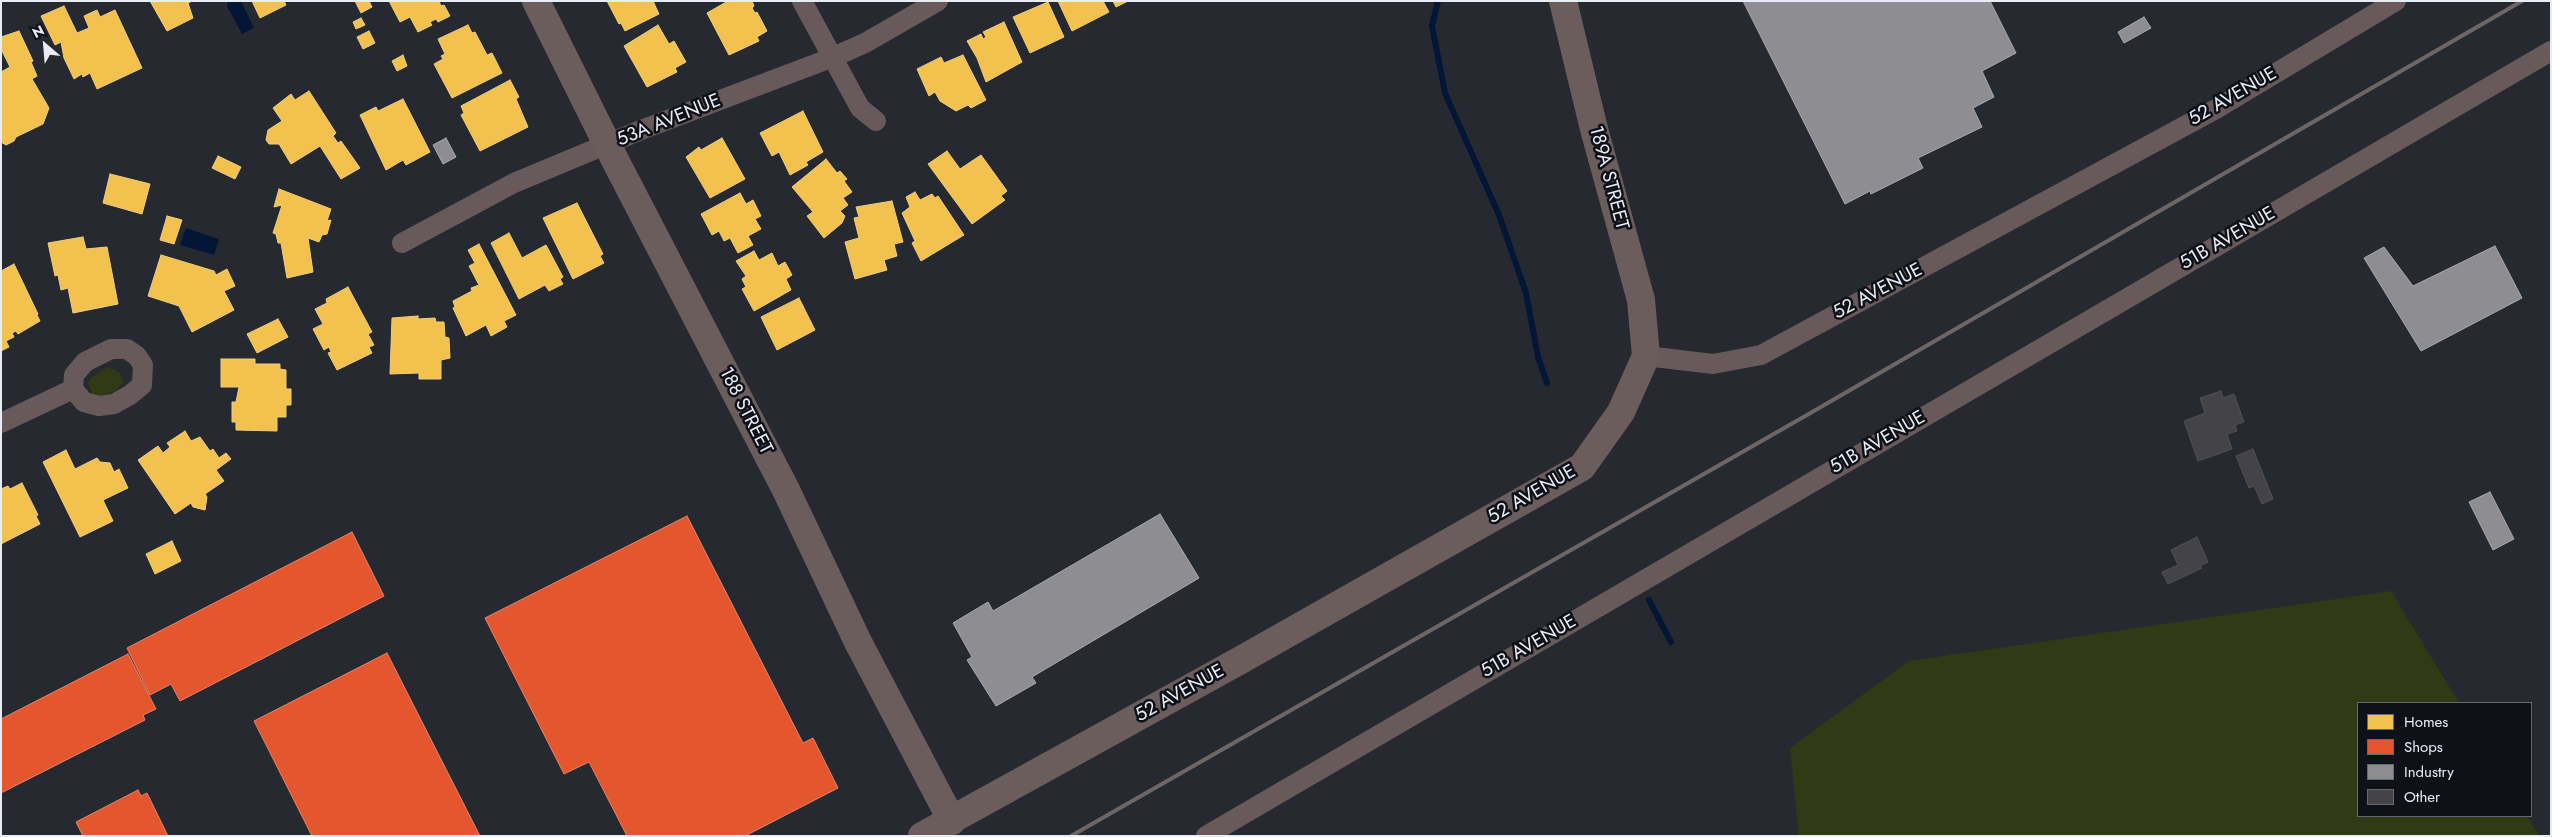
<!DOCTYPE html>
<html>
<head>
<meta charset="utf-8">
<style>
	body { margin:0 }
	#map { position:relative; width:2552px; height:837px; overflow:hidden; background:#262a30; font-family:Jost,sans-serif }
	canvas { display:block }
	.frame { position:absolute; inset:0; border:2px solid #e8edf5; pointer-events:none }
	.legend { position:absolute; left:2357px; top:702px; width:175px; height:115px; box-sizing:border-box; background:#0e1117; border:1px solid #656970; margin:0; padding:6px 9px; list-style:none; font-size:15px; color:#e8edf5 }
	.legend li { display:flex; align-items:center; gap:10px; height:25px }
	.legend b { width:25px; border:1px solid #656970 }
	.north { position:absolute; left:20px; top:20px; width:50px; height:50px; -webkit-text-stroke:4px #0e1117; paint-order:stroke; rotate:333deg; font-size:14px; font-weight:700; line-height:20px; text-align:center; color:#e8edf5 }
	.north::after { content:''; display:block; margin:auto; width:18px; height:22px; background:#e8edf5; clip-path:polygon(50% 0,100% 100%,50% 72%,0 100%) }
</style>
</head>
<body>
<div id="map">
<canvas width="2552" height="837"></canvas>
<div class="frame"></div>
<ul class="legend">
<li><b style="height:14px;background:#f2c14e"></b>Homes</li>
<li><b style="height:14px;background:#e4572e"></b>Shops</li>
<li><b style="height:14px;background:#8d8d92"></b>Industry</li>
<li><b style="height:14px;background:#444348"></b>Other</li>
</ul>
<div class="north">N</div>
</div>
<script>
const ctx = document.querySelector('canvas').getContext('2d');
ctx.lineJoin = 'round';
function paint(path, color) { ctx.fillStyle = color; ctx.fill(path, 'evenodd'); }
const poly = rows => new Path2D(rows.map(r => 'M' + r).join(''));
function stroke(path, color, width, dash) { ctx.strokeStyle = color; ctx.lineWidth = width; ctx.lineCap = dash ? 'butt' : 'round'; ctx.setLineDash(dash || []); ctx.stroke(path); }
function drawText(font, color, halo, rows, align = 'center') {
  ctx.font = font + ' Jost,sans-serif'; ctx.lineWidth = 5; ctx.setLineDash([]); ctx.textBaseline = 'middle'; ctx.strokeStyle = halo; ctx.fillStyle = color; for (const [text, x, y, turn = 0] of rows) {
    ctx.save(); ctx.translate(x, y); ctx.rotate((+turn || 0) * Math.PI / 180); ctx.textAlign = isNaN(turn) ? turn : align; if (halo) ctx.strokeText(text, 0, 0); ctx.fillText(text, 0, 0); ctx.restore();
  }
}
paint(poly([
	[108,367,119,372,123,382,117,390,108,394,98,397,93,395,88,383,92,377],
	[2391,591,2459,703,2358,703,2358,816,2527,816,2539,836,1799,836,1790,748,1909,661]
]), '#303a14');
paint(poly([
	[228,1,241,1,254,28,242,34,227,6],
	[186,228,219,239,214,255,180,245]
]), '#031636');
const homes = poly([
	[150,1,192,1,188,3,193,18,167,31,150,1],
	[252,1,284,1,286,5,260,18,252,1],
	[355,1,369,1,372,7,361,13,355,1],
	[389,1,439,1,441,6,444,5,450,16,438,22,436,19,430,22,432,25,418,32,410,17,400,22,389,1],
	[607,1,653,1,659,14,625,31,621,23,619,24,607,1],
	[728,1,752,1,754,6,752,8,755,13,757,12,767,31,757,37,759,41,729,55,707,13,728,1],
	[1058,1,1103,1,1109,12,1072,31,1058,1],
	[1113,1,1128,1,1116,7,1113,1],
	[1048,2,1064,37,1030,53,1013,17,1048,2],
	[64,6,77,33,89,28,84,16,97,10,100,17,115,10,142,68,97,89,90,73,83,77,82,74,74,79,64,58,61,42,55,45,41,16,64,6],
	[361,18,365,25,356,29,353,22,361,18],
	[1004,22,1022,62,986,82,977,58,967,41,981,34,983,39,986,37,983,32,1004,22],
	[468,25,472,33,475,32,487,55,492,53,502,73,452,98,434,64,443,59,441,56,445,54,438,39,468,25],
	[658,25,669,44,674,41,686,62,675,68,677,72,647,87,624,46,658,25],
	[19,31,33,61,31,62,37,76,32,79,49,108,43,124,16,137,14,141,6,145,1,142,1,72,10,67,1,49,1,37,19,31],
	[369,31,375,43,363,49,357,37,369,31],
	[403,55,407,66,397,71,392,61,403,55],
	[963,55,986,100,971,108,968,105,956,111,940,101,935,92,929,96,917,69,941,57,944,63,963,55],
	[510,80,519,97,516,99,528,127,480,151,461,115,464,113,461,106,510,80],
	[309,91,336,133,333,136,338,143,341,141,360,168,341,179,320,146,291,164,279,144,269,144,266,140,268,130,282,121,273,108,291,94,295,100,309,91],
	[403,99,430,152,406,165,403,160,386,170,360,115,376,107,378,111,403,99],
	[803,111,823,152,806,162,808,165,790,175,779,152,772,156,760,133,803,111],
	[722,138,745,179,710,198,686,157,699,147,701,150,722,138],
	[947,151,960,169,981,155,1007,191,1001,196,1005,200,972,224,928,164,947,151],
	[218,156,241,167,235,179,212,168,218,156],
	[826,159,837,173,840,171,847,179,844,181,852,192,843,198,848,205,840,211,845,216,842,223,824,238,807,216,813,212,792,187,826,159],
	[110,174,150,184,142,214,103,203,110,174],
	[279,189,331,209,327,221,331,220,327,234,322,235,319,242,308,238,313,272,287,278,281,243,278,243,276,234,273,233,282,205,274,207,279,189],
	[915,192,920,200,932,194,935,198,938,196,964,235,921,261,912,243,915,241,902,213,910,207,906,197,915,192],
	[740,193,746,204,753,200,761,216,755,219,761,229,748,236,753,245,738,253,730,238,724,241,719,231,712,235,701,214,740,193],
	[892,201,903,242,894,244,897,256,884,260,887,270,855,279,845,242,859,238,854,218,859,217,856,207,892,201],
	[577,203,603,254,600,256,604,263,573,279,543,218,577,203],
	[167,216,182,220,174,244,160,240,167,216],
	[509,233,522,258,546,245,563,277,560,279,563,284,549,291,545,285,519,299,491,243,509,233],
	[83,237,86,249,107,247,118,304,73,313,68,288,61,290,58,275,55,276,48,243,83,237],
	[479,244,516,315,504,321,507,327,491,336,486,325,466,336,453,308,455,307,453,301,472,291,471,288,479,285,469,266,475,263,468,250,479,244],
	[754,251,759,260,772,253,778,266,785,262,792,275,786,279,791,290,754,311,742,289,746,287,742,279,746,276,736,261,754,251],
	[161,255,214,271,216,275,227,269,235,286,224,291,234,310,192,332,179,306,148,296,161,255],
	[14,264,38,314,37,315,40,321,18,334,16,331,12,333,14,337,6,341,9,347,1,351,1,271,14,264],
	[348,287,372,332,368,334,374,345,369,347,372,353,337,370,328,353,331,352,329,347,324,350,313,329,323,324,315,309,327,303,326,299,348,287],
	[799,298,815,330,777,350,761,317,799,298],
	[418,316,418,319,435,318,436,322,444,322,445,337,449,338,450,358,441,360,441,379,419,379,419,373,390,374,392,318,418,316],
	[278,319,288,337,257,353,247,334,278,319],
	[221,359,255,359,255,364,280,364,280,369,286,370,286,389,291,389,291,405,286,405,286,417,277,417,277,431,236,430,236,422,232,422,232,402,236,402,239,387,221,387,221,359],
	[185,431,191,441,200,437,210,451,213,449,219,458,226,453,231,459,216,470,224,481,205,494,207,497,205,510,193,507,191,503,175,514,138,460,158,446,163,453,170,447,167,443,185,431],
	[66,450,75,469,97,458,100,462,110,463,114,472,119,469,128,488,103,500,113,521,80,537,43,462,66,450],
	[22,483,38,515,36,516,40,524,1,544,1,489,8,486,10,489,22,483],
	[172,541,181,561,155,574,146,554,172,541]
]);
paint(homes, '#f2c14e');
stroke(homes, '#efce80', 1);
const shops = poly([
	[687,516,803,743,813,738,838,788,745,836,627,836,589,762,564,774,485,618,687,516],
	[352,532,384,596,180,701,171,684,150,695,127,648,352,532],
	[387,653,480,836,312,836,254,721,387,653],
	[128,654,156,709,143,715,145,720,1,793,1,719,128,654],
	[138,790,141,796,147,793,168,836,83,836,76,822,138,790]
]);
paint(shops, '#e4572e');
stroke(shops, '#e5846a', 1);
const industry = poly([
	[1743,1,1990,1,2016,53,1982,71,1994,97,1973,108,1982,127,1918,158,1923,168,1871,194,1870,191,1845,204,1743,1],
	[2144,17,2151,28,2124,43,2118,32,2144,17],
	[446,138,456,157,443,164,433,145,446,138],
	[2495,246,2522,298,2421,351,2364,258,2384,247,2413,286,2495,246],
	[2490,492,2514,539,2493,550,2469,502,2490,492],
	[1160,514,1199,578,1032,677,1036,683,996,706,967,660,972,657,953,623,988,602,993,611,1160,514]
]);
paint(industry, '#8d8d92');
stroke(industry, '#a8aab0', 1);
stroke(poly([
	[1438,1,1432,26,1445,93,1499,215,1526,293,1538,357,1547,383],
	[1649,600,1671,642]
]), '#031636', 6);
const building = poly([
	[2221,391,2223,398,2234,394,2244,422,2235,425,2237,431,2227,434,2232,449,2198,461,2184,421,2205,413,2200,398,2221,391],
	[2253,449,2273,499,2262,504,2254,486,2249,488,2236,456,2253,449],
	[2197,537,2208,562,2200,566,2202,568,2168,584,2162,572,2178,565,2171,550,2197,537]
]);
paint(building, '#444348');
stroke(building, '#515055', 1);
stroke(poly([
	[802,1,860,108,876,121],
	[402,243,514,183,641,130,831,58,865,43,938,1],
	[111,349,127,349,137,356,143,365,142,385,130,395,114,404,99,406,84,402,73,389,74,375,85,362,111,349],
	[1646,356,1713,364,1761,355,2216,109,2396,1],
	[1,423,73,389],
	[1206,836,2551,51]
]), '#685a5a', 20);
stroke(poly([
	[536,1,615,160,786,490,858,642,952,821],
	[922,836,1239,661,1582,467,1621,412,1646,356,1641,300,1594,129,1563,1]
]), '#6c5d5d', 28);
stroke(poly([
	[1071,836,1807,415,2522,1]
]), '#6d6566', 4);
drawText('19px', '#e8edf5', '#0e1117', [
	["52 AVENUE",2233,97,-30],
	["53A AVENUE",669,121,-22],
	["189A STREET",1608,178,75],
	["51B AVENUE",2228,239,-30],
	["52 AVENUE",1878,292,-28],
	["188 STREET",745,411,63],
	["51B AVENUE",1878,443,-30],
	["52 AVENUE",1532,495,-30],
	["51B AVENUE",1529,647,-30],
	["52 AVENUE",1180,694,-29]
]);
</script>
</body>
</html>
